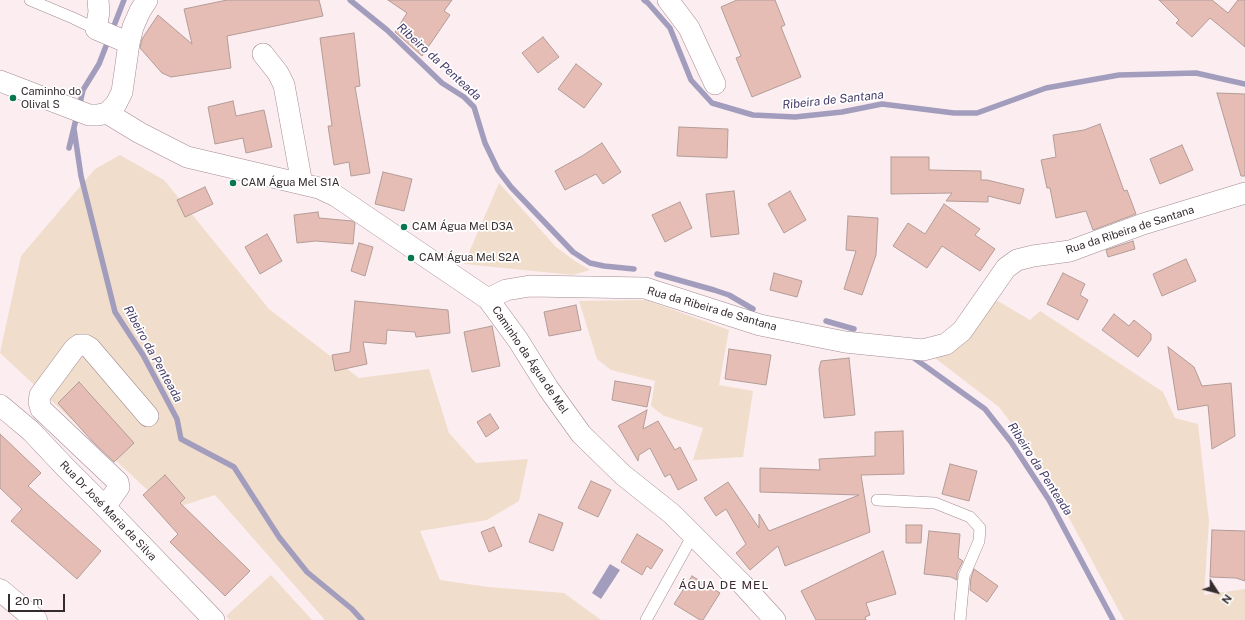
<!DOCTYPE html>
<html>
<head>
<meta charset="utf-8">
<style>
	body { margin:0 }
	#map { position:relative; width:1245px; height:620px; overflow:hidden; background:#fcedf1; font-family:"Public Sans",sans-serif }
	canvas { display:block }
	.north { position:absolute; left:1197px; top:572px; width:40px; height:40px; -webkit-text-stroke:3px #fff; paint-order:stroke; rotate:126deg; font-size:11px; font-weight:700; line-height:16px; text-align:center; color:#352c2e }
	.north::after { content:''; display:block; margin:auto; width:14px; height:18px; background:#352c2e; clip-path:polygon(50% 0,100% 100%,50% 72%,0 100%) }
	.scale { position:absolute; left:8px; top:594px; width:57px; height:18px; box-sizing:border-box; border:2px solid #352c2e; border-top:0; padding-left:5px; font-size:12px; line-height:14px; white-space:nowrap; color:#352c2e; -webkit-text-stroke:3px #fff; paint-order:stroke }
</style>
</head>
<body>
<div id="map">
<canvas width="1245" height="620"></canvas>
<div class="north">N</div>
<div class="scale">20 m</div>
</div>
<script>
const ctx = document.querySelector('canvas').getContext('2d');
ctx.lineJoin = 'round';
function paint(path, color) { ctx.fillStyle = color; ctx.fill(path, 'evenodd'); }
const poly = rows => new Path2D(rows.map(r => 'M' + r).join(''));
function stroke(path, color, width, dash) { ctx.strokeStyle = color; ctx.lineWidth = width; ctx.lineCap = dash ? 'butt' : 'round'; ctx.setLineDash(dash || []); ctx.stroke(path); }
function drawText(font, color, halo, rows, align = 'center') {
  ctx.font = font + ' "Public Sans",sans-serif'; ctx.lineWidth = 3.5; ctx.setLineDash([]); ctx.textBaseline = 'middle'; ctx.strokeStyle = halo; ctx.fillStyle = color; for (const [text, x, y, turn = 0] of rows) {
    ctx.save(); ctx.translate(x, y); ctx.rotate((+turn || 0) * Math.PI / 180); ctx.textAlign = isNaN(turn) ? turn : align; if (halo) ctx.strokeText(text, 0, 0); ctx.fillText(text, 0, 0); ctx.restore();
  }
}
paint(poly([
	[120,155,164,180,269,309,359,378,429,369,449,433,476,463,528,459,519,501,487,520,420,531,440,580,488,587,564,593,601,620,325,620,215,495,169,510,0,353,21,256,95,169],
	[499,183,556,247,575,261,590,270,573,275,464,264],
	[646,300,729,330,719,385,753,391,743,457,693,460,703,428,664,416,651,406,655,381,611,370,597,359,579,301],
	[996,300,1030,320,1040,311,1163,392,1175,418,1198,424,1209,521,1204,595,1245,589,1245,620,1124,620,1034,453,999,407,931,355],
	[271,575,312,620,230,620,226,616]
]), '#f1ddcb');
paint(poly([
	[610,564,620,570,601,599,592,593]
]), '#a29dbd');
stroke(poly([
	[350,0,387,30,442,83,464,97,474,107,485,143,498,170,511,187,573,252,590,263,604,266,634,269],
	[644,0,648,3,670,28,691,80,712,103,753,115,795,117,842,112,882,104,954,113,977,113,1046,88,1119,75,1196,73,1245,84],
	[79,107,83,90,99,64,124,0],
	[77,115,69,148,74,129,81,176,115,312,143,355,177,419,181,439,234,467,279,537,307,572,352,609,362,620],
	[657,274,714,290,729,295,753,309],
	[826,321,854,329],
	[914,358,985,409,1011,442,1049,500,1113,620]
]), '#a29dbd', 5.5);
const building = poly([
	[227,0,319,0,323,16,227,36,231,68,171,77,162,73,140,48,142,39,158,15,192,44,184,9,227,0],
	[388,0,452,0,444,11,450,15,422,56,395,32,407,13,388,0],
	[737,0,775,0,785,25,781,27,801,77,752,97,736,58,741,56,721,7,737,0],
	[1159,0,1212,0,1228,13,1238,0,1245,0,1245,47,1210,18,1192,37,1176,23,1179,20,1159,0],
	[354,33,360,86,355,87,370,173,351,176,349,162,334,165,328,126,332,126,320,38,354,33],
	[543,37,559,57,538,73,522,53,543,37],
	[576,64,602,84,584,108,558,89,576,64],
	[1217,93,1245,94,1245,176,1241,176,1217,93],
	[233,101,236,116,264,110,272,147,246,153,243,138,215,144,208,107,233,101],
	[1100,124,1124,191,1127,190,1136,214,1093,230,1086,211,1056,218,1050,188,1047,188,1041,160,1056,157,1053,135,1084,130,1100,124],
	[679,127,728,129,727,158,677,156,679,127],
	[602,143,621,172,603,184,596,174,565,190,555,171,582,156,602,143],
	[1182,145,1193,170,1160,184,1150,159,1182,145],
	[891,157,929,157,929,170,981,171,981,180,987,180,1024,189,1020,204,988,196,988,202,946,201,952,193,891,194,891,157],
	[383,172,412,179,404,211,375,204,383,172],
	[205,187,213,204,185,217,177,200,205,187],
	[734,191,739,234,711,237,706,194,734,191],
	[790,191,806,220,784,233,768,204,790,191],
	[680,202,692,228,665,242,652,215,680,202],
	[944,204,980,229,975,235,995,249,980,271,942,246,927,268,893,246,908,223,925,234,944,204],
	[318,212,319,218,352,221,355,223,353,244,316,241,297,243,294,215,318,212],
	[848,216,878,218,876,255,862,295,844,289,856,251,846,250,848,216],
	[267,234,282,261,260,274,245,247,267,234],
	[1133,241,1135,249,1108,257,1106,250,1133,241],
	[359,243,373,247,365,276,351,271,359,243],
	[1186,259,1196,281,1162,296,1153,274,1186,259],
	[774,273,802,281,797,297,770,290,774,273],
	[1063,273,1085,284,1080,295,1088,300,1078,320,1047,304,1063,273],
	[355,301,448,310,450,333,416,337,415,332,387,330,386,344,363,342,367,364,335,371,332,355,350,352,355,301],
	[576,305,581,330,549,336,544,312,576,305],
	[1114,314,1129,326,1134,320,1151,334,1151,340,1138,357,1102,330,1114,314],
	[492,326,500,366,472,372,464,332,492,326],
	[1168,347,1194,367,1202,386,1231,383,1235,436,1212,449,1208,405,1178,410,1168,347],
	[729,349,771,355,766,385,725,379,729,349],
	[849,358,855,415,824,418,819,369,821,361,849,358],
	[615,381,651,387,647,407,612,400,615,381],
	[79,382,134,443,114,462,92,441,58,403,79,382],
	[647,410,643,429,658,421,675,450,680,447,697,480,678,490,670,474,665,477,650,448,639,455,638,461,618,426,647,410],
	[490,414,499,428,486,437,477,422,490,414],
	[903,431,904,474,861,475,870,532,785,566,778,546,750,570,736,553,746,544,726,509,716,516,704,498,728,482,759,528,759,514,769,531,859,495,760,492,760,468,820,470,819,459,875,456,875,432,903,431],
	[0,434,41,473,28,486,101,551,77,579,11,521,22,509,0,488,0,434],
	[950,464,977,471,969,501,942,494,950,464],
	[165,475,185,498,180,503,250,571,225,596,170,542,178,534,143,495,165,475],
	[591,481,611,490,598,517,578,508,591,481],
	[539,514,563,523,553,551,529,542,539,514],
	[906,525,922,525,921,543,906,543,906,525],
	[494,527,502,546,489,552,481,532,494,527],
	[1212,530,1245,531,1245,581,1236,578,1210,577,1212,530],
	[929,531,960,534,958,558,963,561,957,573,957,580,951,577,924,574,929,531],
	[637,534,663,550,651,569,647,566,642,575,621,562,637,534],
	[883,551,896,594,866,603,870,615,865,617,866,620,816,620,801,591,883,551],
	[974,569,998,586,987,602,970,590,971,578,974,569],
	[692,576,720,593,703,620,700,620,674,604,692,576]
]);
paint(building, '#e5bdb5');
stroke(building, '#b39c97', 1);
const service = poly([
	[30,0,73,18,96,29],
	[877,500,935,503,970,517,980,528,979,541,964,576,960,620],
	[646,620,693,535]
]);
const minor = poly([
	[98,0,99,12,96,29,129,43],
	[668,0,689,28,715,84],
	[263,54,278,73,284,85,302,184],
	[0,81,89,115,98,115,107,113,116,104,122,92,129,43,133,27,140,11,147,0],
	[107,113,140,133,187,157,319,188,336,196,488,299,518,340,548,388,581,434,623,475,672,514,743,585,775,620],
	[488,299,506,290,530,286,645,288,760,325,845,342,923,350,946,344,962,331,1006,268,1017,260,1033,256,1070,251,1143,224,1245,193],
	[0,405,31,431,65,467,105,507,214,620],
	[105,507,119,487,118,482,41,409,39,402,40,395,74,349,79,345,85,345,90,348,148,416]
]);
const tertiary = poly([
	[0,590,36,620]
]);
stroke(service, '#a28b92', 12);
stroke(minor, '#a28b92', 22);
stroke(tertiary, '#a28b92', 23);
stroke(service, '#fff', 11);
stroke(minor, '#fff', 21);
stroke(tertiary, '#fff', 22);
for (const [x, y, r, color] of [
	[13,98,4,"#087751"],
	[233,183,4,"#087751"],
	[404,227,4,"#087751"],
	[411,258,4,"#087751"]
]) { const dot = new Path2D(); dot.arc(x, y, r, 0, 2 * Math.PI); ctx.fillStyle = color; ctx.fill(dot); stroke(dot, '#fff', 1.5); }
drawText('11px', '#352c2e', '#fff', [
	["Caminho do",21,92],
	["Olival S",21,105],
	["CAM Água Mel S1A",241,183],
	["CAM Água Mel D3A",412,227],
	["CAM Água Mel S2A",419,258]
], 'left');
drawText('11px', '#352c2e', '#fff', [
	["Rua da Ribeira de Santana",1130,230,-18],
	["Rua da Ribeira de Santana",712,309,16],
	["Caminho da Água de Mel",530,360,56],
	["Rua Dr José Maria da Silva",108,511,46]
]);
drawText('italic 12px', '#453b69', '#fff', [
	["Ribeiro da Penteada",439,62,42],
	["Ribeira de Santana",833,100,-6],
	["Ribeiro da Penteada",153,354,61],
	["Ribeiro da Penteada",1040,469,57]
]);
ctx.letterSpacing = '1px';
drawText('12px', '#3d2b31', '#fff', [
	["ÁGUA DE MEL",724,585]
]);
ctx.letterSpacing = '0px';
</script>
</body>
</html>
